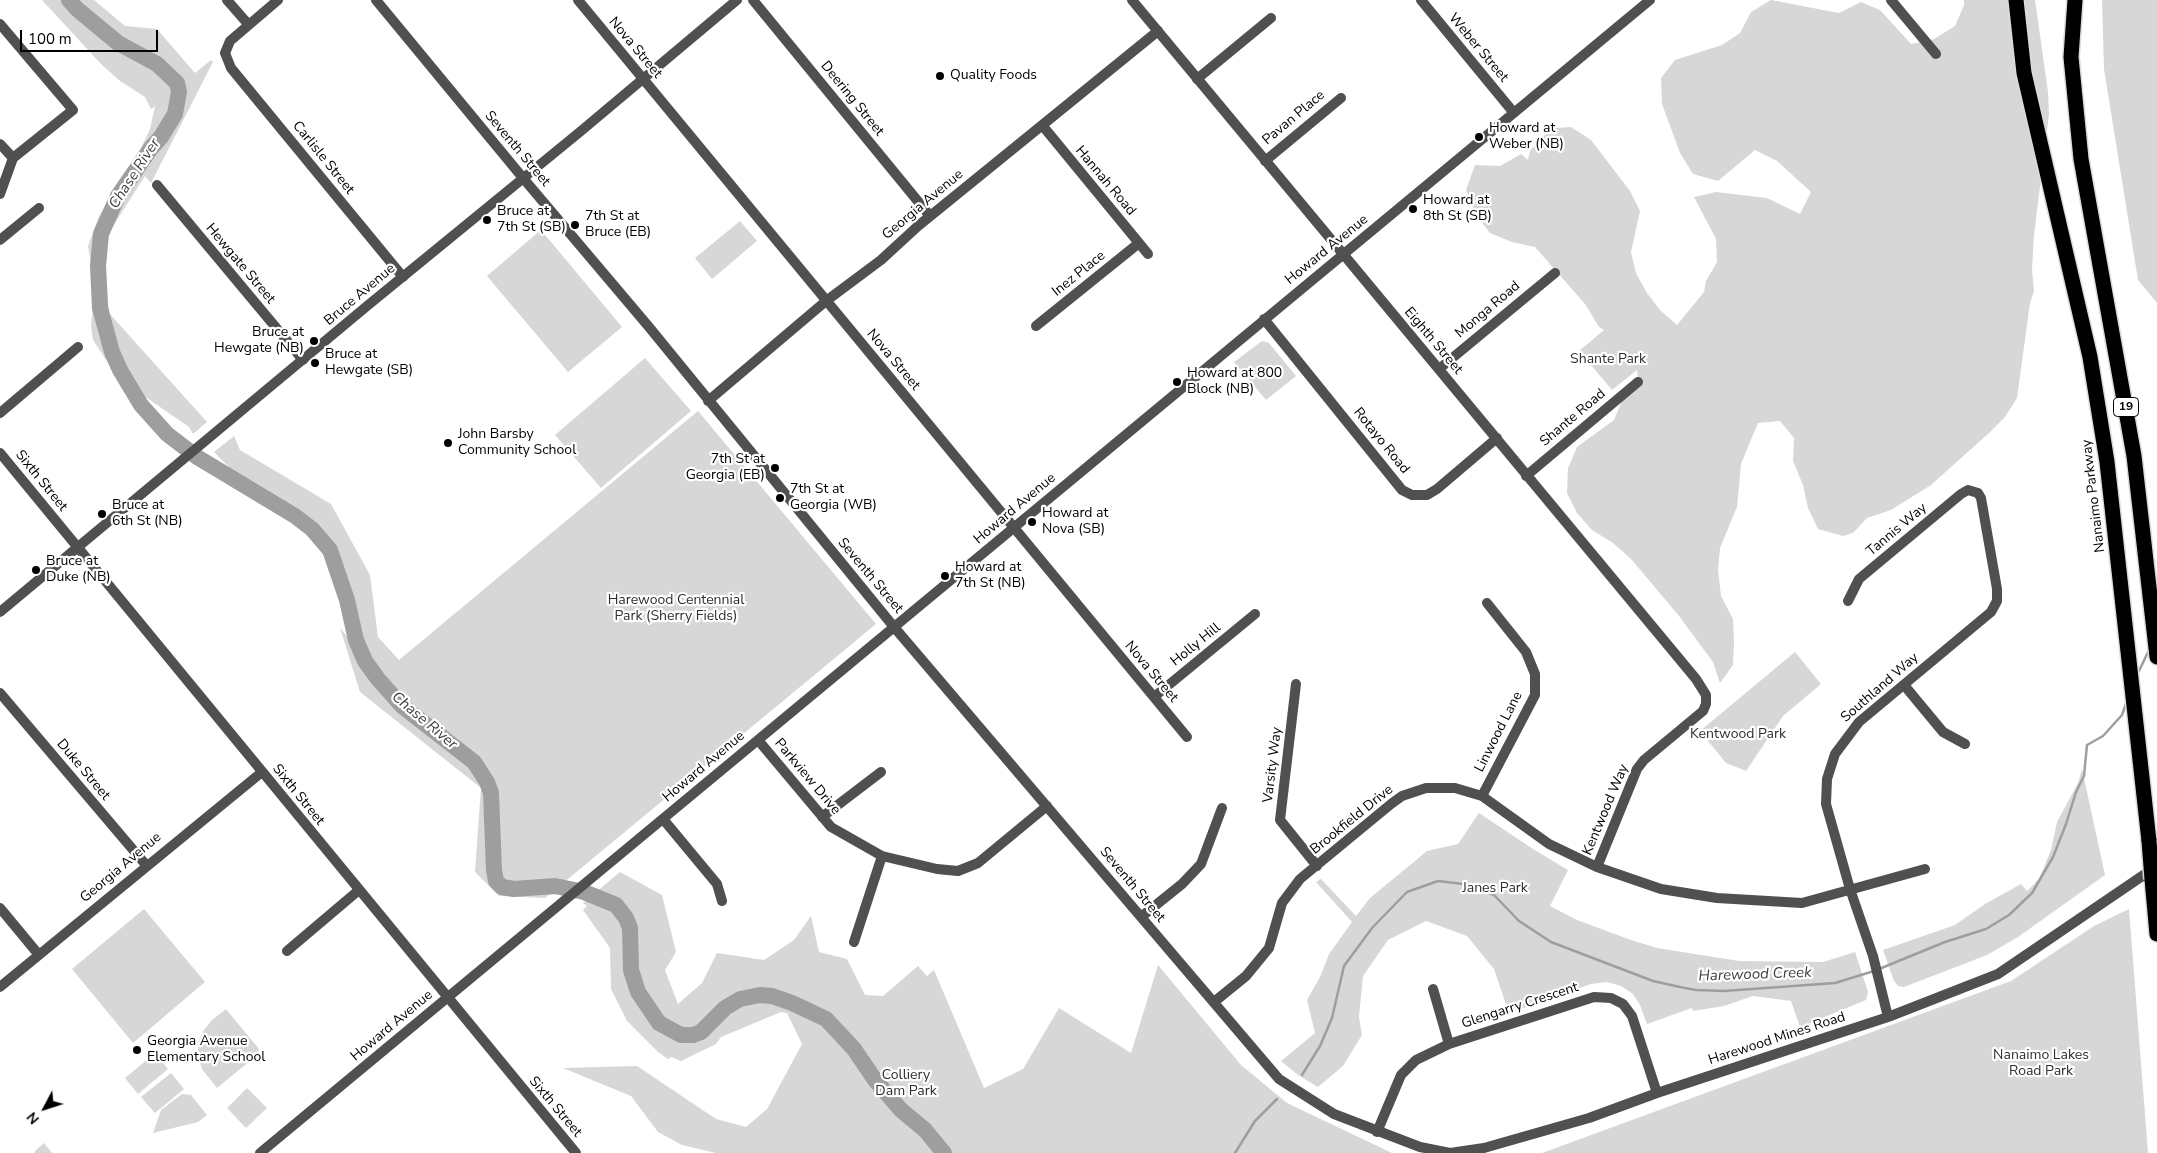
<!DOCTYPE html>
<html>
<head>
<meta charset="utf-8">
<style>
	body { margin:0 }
	#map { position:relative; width:2157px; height:1153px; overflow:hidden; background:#fff; font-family:"Nunito Sans",sans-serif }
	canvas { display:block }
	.north { position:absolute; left:20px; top:1083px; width:50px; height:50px; -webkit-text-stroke:4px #fff; paint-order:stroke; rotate:230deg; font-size:14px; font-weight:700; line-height:20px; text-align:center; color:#000 }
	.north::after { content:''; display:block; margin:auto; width:18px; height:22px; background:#000; clip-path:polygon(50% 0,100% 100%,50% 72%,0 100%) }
	.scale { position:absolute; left:20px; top:30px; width:138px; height:22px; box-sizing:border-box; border:2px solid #000; border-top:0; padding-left:6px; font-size:15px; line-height:18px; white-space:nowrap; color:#000; -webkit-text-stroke:4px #fff; paint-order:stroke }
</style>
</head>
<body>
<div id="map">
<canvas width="2157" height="1153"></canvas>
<div class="north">N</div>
<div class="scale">100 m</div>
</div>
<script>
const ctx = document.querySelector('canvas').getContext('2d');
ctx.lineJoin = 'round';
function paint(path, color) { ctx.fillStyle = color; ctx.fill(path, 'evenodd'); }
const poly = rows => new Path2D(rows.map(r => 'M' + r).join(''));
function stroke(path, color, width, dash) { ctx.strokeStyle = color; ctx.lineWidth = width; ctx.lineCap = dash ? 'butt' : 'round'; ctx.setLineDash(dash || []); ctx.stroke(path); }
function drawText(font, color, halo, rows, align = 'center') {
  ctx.font = font + ' "Nunito Sans",sans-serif'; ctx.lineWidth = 4.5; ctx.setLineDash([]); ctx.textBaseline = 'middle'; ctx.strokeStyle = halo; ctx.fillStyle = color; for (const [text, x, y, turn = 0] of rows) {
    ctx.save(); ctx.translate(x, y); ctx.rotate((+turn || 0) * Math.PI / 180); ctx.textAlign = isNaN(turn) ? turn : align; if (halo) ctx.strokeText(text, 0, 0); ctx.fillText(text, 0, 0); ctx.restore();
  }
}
paint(poly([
	[42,0,94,0,125,26,157,29,195,73,211,60,213,62,151,183,145,176,104,240,109,313,207,422,193,434,189,427,118,378,93,340,91,327,95,285,88,246,99,216,134,163,150,129,155,106,151,109,145,97,120,81,101,64],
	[1771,0,1839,13,1861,2,1880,10,1911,44,1934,39,1955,26,1964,5,1964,0,2035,0,2048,92,2049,114,2034,235,2032,270,2034,291,2030,303,2017,398,2005,417,1989,433,1931,485,1891,510,1867,518,1853,533,1843,536,1818,529,1808,508,1803,485,1793,461,1794,438,1780,421,1758,423,1741,464,1737,507,1720,548,1718,570,1721,596,1733,619,1734,642,1733,665,1720,683,1713,662,1679,616,1632,560,1613,543,1592,530,1577,513,1567,493,1568,468,1577,447,1614,420,1623,398,1638,382,1637,370,1612,390,1579,351,1604,330,1599,327,1585,304,1535,247,1512,242,1490,233,1476,215,1466,190,1475,165,1500,166,1521,154,1528,160,1530,151,1542,137,1556,128,1571,127,1591,140,1630,191,1640,211,1631,252,1636,273,1647,293,1660,310,1677,325,1704,292,1706,281,1717,262,1716,239,1694,197,1716,192,1767,198,1800,214,1811,192,1777,161,1755,150,1718,181,1693,174,1680,153,1662,104,1661,78,1675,60,1722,45,1740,33,1751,12],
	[2102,0,2157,0,2157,303,2138,280,2104,69],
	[740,221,757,241,712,279,695,258],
	[541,230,622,327,568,372,487,276],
	[1262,341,1269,343,1296,376,1266,400,1234,362],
	[645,358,691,411,601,488,555,435],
	[698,411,876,624,545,898,499,896,475,872,481,788,360,692,340,628,353,643,339,578,334,561,321,539,302,514,285,503,251,489,214,452,234,436,240,450,331,504,370,575,378,637,399,660],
	[1795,652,1821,684,1783,716,1746,771,1726,763,1700,731],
	[2082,769,2105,875,2018,937,1987,955,1904,987,1898,986,1894,981,1883,950,1955,925,1985,904,2021,884,2027,891,2039,879,2051,850,2057,822,2078,783],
	[1479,813,1533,849,1568,870,1550,906,1577,920,1631,940,1657,948,1739,961,1823,962,1855,952,1868,992,1866,1000,1800,1027,1791,1001,1753,996,1724,1006,1693,1011,1692,1008,1647,1024,1640,1005,1633,994,1621,986,1607,982,1591,984,1509,1013,1494,969,1467,936,1426,921,1388,940,1363,976,1359,1017,1362,1035,1343,1066,1318,1087,1298,1075,1281,1061,1315,1033,1307,1000,1320,977,1329,954,1352,922,1316,882,1321,879,1356,916,1370,898,1427,851,1458,844],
	[620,872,662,895,676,952,665,970,678,1004,702,983,717,953,764,960,794,940,811,916,819,952,847,959,865,995,883,996,918,966,927,976,934,970,984,1088,1023,1069,1059,1008,1131,1053,1158,965,1241,1065,1287,1103,1392,1153,716,1153,682,1145,658,1132,631,1096,563,1068,637,1066,716,1119,746,1127,767,1109,802,1044,787,1013,781,1012,721,1037,716,1044,681,1061,671,1057,668,1059,658,1052,627,1021,611,989,610,948,583,910,587,906,583,903],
	[144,909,205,982,133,1043,72,969],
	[2129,909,2148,1153,1542,1153,2011,981,2094,926],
	[226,1009,259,1049,256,1056,217,1088,202,1069,198,1056,198,1042,204,1030,212,1020],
	[155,1053,168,1069,138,1094,125,1078],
	[171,1073,184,1089,155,1113,141,1097],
	[247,1088,267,1108,246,1128,227,1108],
	[182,1094,191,1095,207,1115,198,1122,153,1133,161,1110],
	[44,1143,52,1153,34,1153,36,1150]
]), '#d7d7d7');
stroke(poly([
	[2137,675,2150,648],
	[1879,969,1945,942,1986,929,2009,915,2032,893,2053,857,2066,824,2076,792,2084,776,2087,745,2103,736,2122,715,2127,701],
	[1302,1075,1320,1046,1332,1018,1344,966,1372,928,1407,892,1438,881,1472,885,1494,895,1519,921,1551,942,1653,981,1680,987,1696,990,1724,991,1835,983,1874,971],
	[1235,1153,1255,1121,1277,1099]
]), '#9e9e9e', 2.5);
stroke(poly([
	[69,0,77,9,118,43,157,64,177,83,179,92,175,114,161,137,151,148,118,196,101,234,98,266,100,308,112,352,120,370,141,405,167,434,197,457,295,516,312,529,330,550,347,600,356,640,365,661,378,679,402,706,474,762,487,782,491,793,494,870,496,881,502,887,514,889,555,886,584,892,616,905,626,918,630,928,631,970,638,992,659,1023,681,1035,693,1035,701,1032,725,1008,740,999,760,995,772,996,792,1003,826,1019,854,1049,875,1080,901,1110,925,1130,944,1153]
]), '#9e9e9e', 16);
const motorway = poly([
	[2016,0,2024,73,2090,357,2107,462,2149,841],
	[2075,0,2071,57,2081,159,2134,456,2157,657],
	[2152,879,2157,934]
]);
stroke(motorway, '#dbdbdb', 18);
stroke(poly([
	[227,0,248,24],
	[278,0,230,41,225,53,231,68,403,277],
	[578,0,1187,737],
	[753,0,930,216],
	[1421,0,1514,113],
	[1891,0,1936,54],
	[0,24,73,110,13,158,0,194],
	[1197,79,1271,18],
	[1042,125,1148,254],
	[0,144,13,158],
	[1265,161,1341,98],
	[523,178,649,327,894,627,1279,1079,1334,1114,1420,1147,1450,1153,1484,1148,1589,1118,1657,1093,1888,1017,1998,974,2154,868],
	[157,185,303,360],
	[0,240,39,208],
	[1344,255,1696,679,1706,695,1706,704,1703,711,1644,760,1637,769,1597,867],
	[1264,319,1402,490,1412,495,1427,495,1437,489,1497,438],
	[1036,326,1139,243],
	[1439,369,1555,273],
	[708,401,826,301,881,260,918,226,1158,31],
	[0,413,78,347],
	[1526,476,1638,382],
	[1848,601,1859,579,1961,494,1968,490,1978,493,1981,498,1997,589,1997,601,1991,612,1859,722,1835,754,1827,779,1826,804,1850,889,1873,956,1888,1017],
	[1296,684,1280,820,1317,866],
	[1904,685,1943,732,1965,744],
	[0,693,146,865],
	[1154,697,1255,614],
	[758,740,831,827,882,856,937,869,958,871,978,863,1047,806],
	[1482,796,1535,695,1535,674,1526,652,1487,603],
	[822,817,881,772],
	[663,819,717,884,722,901],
	[0,908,39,955],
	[1141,917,1182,884,1201,864,1222,808],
	[854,942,882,856],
	[287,951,359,890],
	[0,987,262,772],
	[1433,989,1449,1044],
	[1214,1002,1246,976,1269,948,1282,903,1300,879,1391,804,1402,796,1426,788,1455,788,1482,796,1549,844,1597,867,1661,889,1717,898,1802,903,1925,869],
	[1377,1132,1401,1075,1416,1060,1449,1044,1594,997,1611,998,1623,1004,1632,1016,1657,1093],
	[260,1153,1650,0]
]), '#505050', 10);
stroke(poly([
	[376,0,523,178],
	[1132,0,1344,255],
	[0,453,576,1153],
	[0,612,367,306,581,131,737,0]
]), '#505050', 10);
stroke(motorway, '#000', 15);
const motorwayBridge = poly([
	[2149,841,2152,879]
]);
stroke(motorwayBridge, '#dbdbdb', 18, []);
stroke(motorwayBridge, '#000', 15);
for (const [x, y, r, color] of [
	[940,76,5,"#000"],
	[1479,137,5,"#000"],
	[1413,209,5,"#000"],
	[487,220,5,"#000"],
	[575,225,5,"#000"],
	[314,341,5,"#000"],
	[315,363,5,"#000"],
	[1177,382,5,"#000"],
	[448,443,5,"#000"],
	[775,468,5,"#000"],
	[780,498,5,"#000"],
	[102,514,5,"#000"],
	[1032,522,5,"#000"],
	[36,570,5,"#000"],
	[945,576,5,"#000"],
	[137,1050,5,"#000"]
]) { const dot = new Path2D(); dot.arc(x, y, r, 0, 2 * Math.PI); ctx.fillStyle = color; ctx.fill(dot); stroke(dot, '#fff', 2); }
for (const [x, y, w] of [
	[2126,407,25]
]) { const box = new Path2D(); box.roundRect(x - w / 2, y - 9.5, w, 19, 4); ctx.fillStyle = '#fff'; ctx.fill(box); stroke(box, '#000', 1); }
drawText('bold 12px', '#000', null, [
	["19",2126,407]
]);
drawText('14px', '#000', '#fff', [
	["Nova Street",635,48,50],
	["Weber Street",1478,48,50],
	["Deering Street",852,99,51],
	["Pavan Place",1294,118,-40],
	["Seventh Street",517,149,50],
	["Carlisle Street",323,158,51],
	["Hannah Road",1105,181,50],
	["Georgia Avenue",923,205,-40],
	["Howard Avenue",1327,250,-39],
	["Hewgate Street",240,264,50],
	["Inez Place",1079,274,-39],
	["Bruce Avenue",360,295,-40],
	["Monga Road",1488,310,-40],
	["Eighth Street",1433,341,50],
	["Nova Street",893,360,50],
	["Shante Road",1573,418,-40],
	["Rotayo Road",1381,441,51],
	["Sixth Street",41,481,51],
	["Nanaimo Parkway",2094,496,-97],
	["Howard Avenue",1015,509,-40],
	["Tannis Way",1897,530,-40],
	["Seventh Street",870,576,50],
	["Holly Hill",1196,645,-39],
	["Nova Street",1151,672,50],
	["Southland Way",1880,688,-41],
	["Linwood Lane",1499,732,-63],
	["Varsity Way",1273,765,-83],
	["Howard Avenue",704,767,-40],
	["Duke Street",83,770,50],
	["Parkview Drive",807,777,50],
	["Sixth Street",298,795,51],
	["Kentwood Way",1606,810,-67],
	["Brookfield Drive",1352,820,-39],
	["Georgia Avenue",121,868,-40],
	["Seventh Street",1132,885,50],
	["Glengarry Crescent",1520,1006,-18],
	["Howard Avenue",392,1026,-40],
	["Harewood Mines Road",1777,1039,-18],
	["Sixth Street",555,1107,50]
]);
drawText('14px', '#000', '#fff', [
	["Quality Foods",950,76],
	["Howard at",1489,129],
	["Weber (NB)",1489,145],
	["Howard at",1423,201],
	["8th St (SB)",1423,217],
	["Bruce at",497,212],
	["7th St (SB)",497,228],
	["7th St at",585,217],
	["Bruce (EB)",585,233],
	["Bruce at",304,333,"right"],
	["Hewgate (NB)",304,349,"right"],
	["Bruce at",325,355],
	["Hewgate (SB)",325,371],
	["Howard at 800",1187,374],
	["Block (NB)",1187,390],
	["John Barsby",458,435],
	["Community School",458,451],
	["7th St at",765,460,"right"],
	["Georgia (EB)",765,476,"right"],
	["7th St at",790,490],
	["Georgia (WB)",790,506],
	["Bruce at",112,506],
	["6th St (NB)",112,522],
	["Howard at",1042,514],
	["Nova (SB)",1042,530],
	["Bruce at",46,562],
	["Duke (NB)",46,578],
	["Howard at",955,568],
	["7th St (NB)",955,584],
	["Georgia Avenue",147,1042],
	["Elementary School",147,1058]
], 'left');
drawText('14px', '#2e2e2e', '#fff', [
	["Shante Park",1608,360],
	["Harewood Centennial",676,601],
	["Park (Sherry Fields)",676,617],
	["Kentwood Park",1738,735],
	["Janes Park",1495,889],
	["Nanaimo Lakes",2041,1056],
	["Road Park",2041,1072],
	["Colliery",906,1076],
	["Dam Park",906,1092]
]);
drawText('italic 15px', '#3f3f3f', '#fff', [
	["Chase River",135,174,-57],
	["Chase River",424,721,40],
	["Harewood Creek",1755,975,-2]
]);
</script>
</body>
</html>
